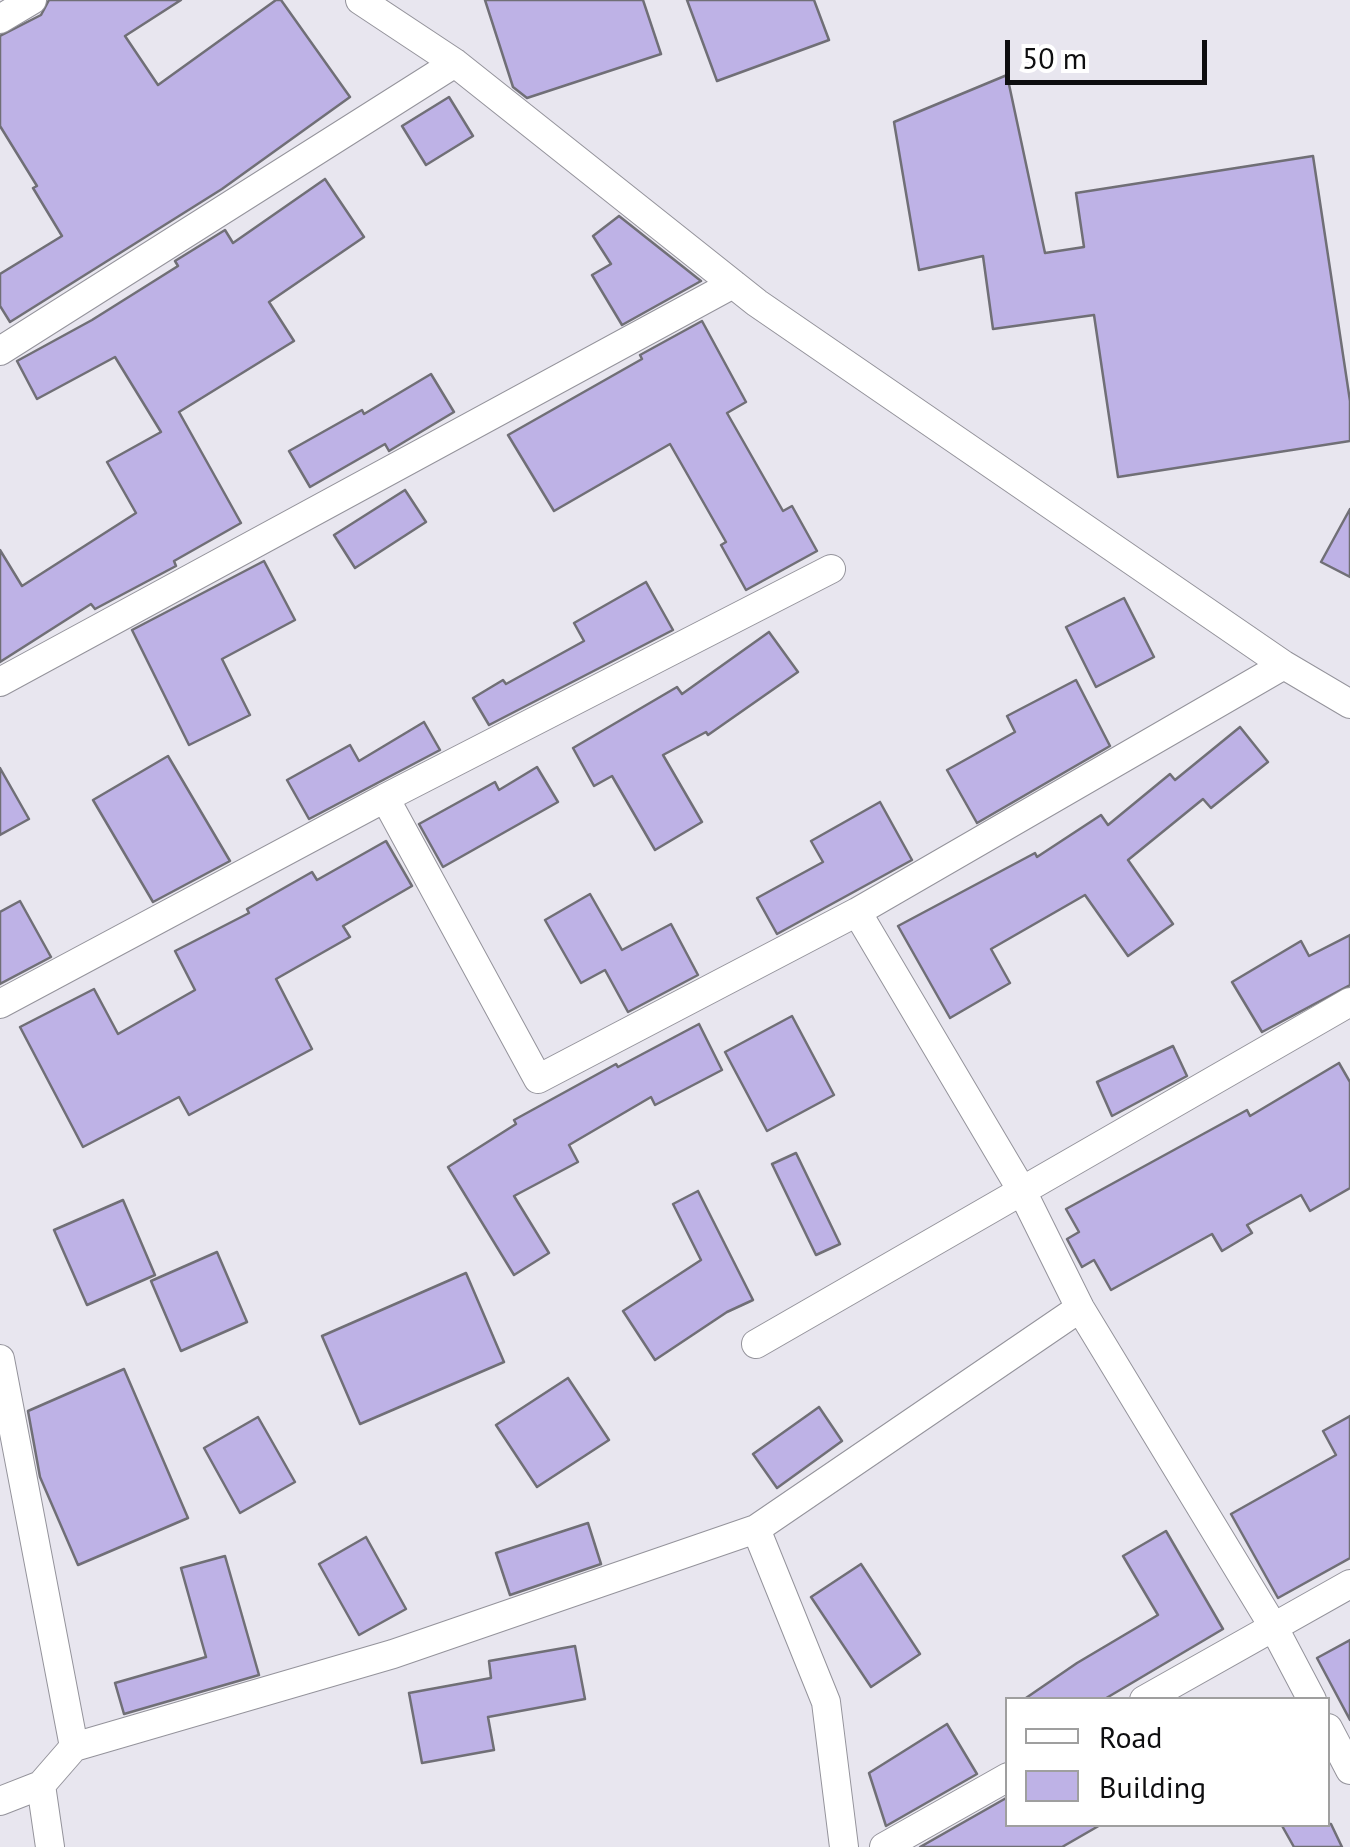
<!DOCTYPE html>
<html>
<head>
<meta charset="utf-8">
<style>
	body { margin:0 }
	#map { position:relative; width:1350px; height:1847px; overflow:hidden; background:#e8e6ef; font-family:"PT Sans",sans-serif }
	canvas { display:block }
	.legend { position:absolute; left:1005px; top:1697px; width:325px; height:130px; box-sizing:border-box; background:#fff; border:2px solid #9f9f9f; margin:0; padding:12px 18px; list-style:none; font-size:30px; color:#0e0e10 }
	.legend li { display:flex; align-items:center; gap:20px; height:50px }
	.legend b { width:50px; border:2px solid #9f9f9f }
	.scale { position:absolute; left:1005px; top:40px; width:202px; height:45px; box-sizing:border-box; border:5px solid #0e0e10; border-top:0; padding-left:12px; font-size:30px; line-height:35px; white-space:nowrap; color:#0e0e10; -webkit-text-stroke:8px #fff; paint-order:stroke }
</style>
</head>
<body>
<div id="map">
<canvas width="1350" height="1847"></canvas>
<ul class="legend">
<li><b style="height:12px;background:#fff"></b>Road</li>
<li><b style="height:28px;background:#beb2e6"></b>Building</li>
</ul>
<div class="scale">50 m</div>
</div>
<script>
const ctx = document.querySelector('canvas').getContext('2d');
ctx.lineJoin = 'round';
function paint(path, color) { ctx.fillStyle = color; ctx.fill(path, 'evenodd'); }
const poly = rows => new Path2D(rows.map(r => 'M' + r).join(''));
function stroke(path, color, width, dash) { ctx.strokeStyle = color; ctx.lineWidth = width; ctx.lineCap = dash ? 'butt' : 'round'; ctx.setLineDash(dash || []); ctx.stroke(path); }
const building = poly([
	[49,0,181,0,125,36,158,85,276,0,281,0,350,97,222,189,10,322,0,306,0,274,62,236,33,188,37,186,0,126,0,36,41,15,49,0],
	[485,0,643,0,661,54,527,98,513,87,485,0],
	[687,0,814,0,829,40,717,81,687,0],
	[1007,75,1045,253,1084,247,1076,193,1313,156,1350,401,1350,441,1118,477,1094,315,993,329,983,256,919,270,894,122,1007,75],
	[449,97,473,136,426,165,402,126,449,97],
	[325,179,364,237,269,302,294,341,179,412,241,523,174,561,176,566,95,609,91,604,0,662,0,550,22,586,136,513,107,462,161,432,115,357,37,399,17,361,92,320,178,266,175,261,225,230,233,243,325,179],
	[619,216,701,281,622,325,592,275,611,264,593,236,619,216],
	[702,321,746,402,727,413,783,511,792,506,817,551,746,590,721,545,726,542,670,444,554,511,508,435,642,359,640,355,702,321],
	[431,374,454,412,389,451,385,444,310,487,289,451,362,410,364,414,431,374],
	[405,490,426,522,355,568,334,535,405,490],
	[1350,509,1350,577,1321,562,1350,509],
	[264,561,295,620,222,659,250,715,189,745,132,630,264,561],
	[646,582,673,630,489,725,473,698,503,680,506,684,584,641,574,623,646,582],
	[1124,598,1154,657,1096,687,1066,627,1124,598],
	[769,632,798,672,708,735,706,732,663,755,702,822,655,850,612,776,594,786,573,748,677,687,682,694,769,632],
	[1076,680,1110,746,977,823,947,770,1015,732,1007,716,1076,680],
	[424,722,440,750,309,819,287,780,350,745,359,761,424,722],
	[1240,727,1268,762,1211,808,1203,799,1128,860,1173,924,1128,956,1085,895,991,949,1010,983,950,1018,898,926,1035,853,1037,857,1101,815,1108,825,1170,774,1175,780,1240,727],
	[168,756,230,861,153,902,93,800,168,756],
	[537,767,558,802,443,867,419,824,495,782,499,790,537,767],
	[0,768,29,819,0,835,0,768],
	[880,802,912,860,777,934,757,898,823,862,811,841,880,802],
	[386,841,412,886,343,926,350,937,276,979,312,1049,189,1115,179,1097,83,1147,20,1027,94,989,118,1034,195,990,175,951,249,913,247,909,312,872,317,880,386,841],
	[590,894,622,950,671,924,698,975,628,1012,605,970,581,983,545,920,590,894],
	[20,901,51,957,0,984,0,912,20,901],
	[1350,935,1350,985,1262,1032,1232,982,1301,941,1309,956,1350,935],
	[792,1016,834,1095,767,1131,725,1052,792,1016],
	[699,1024,722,1070,655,1105,651,1097,569,1145,578,1162,514,1196,549,1253,514,1275,448,1167,516,1124,514,1120,616,1064,618,1067,699,1024],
	[1173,1046,1187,1076,1112,1116,1097,1082,1173,1046],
	[1339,1063,1350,1082,1350,1188,1310,1211,1301,1195,1247,1225,1252,1233,1222,1251,1212,1234,1111,1290,1094,1260,1082,1267,1067,1239,1079,1232,1066,1209,1247,1110,1250,1116,1339,1063],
	[796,1153,840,1244,816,1255,772,1164,796,1153],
	[698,1191,753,1300,727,1312,655,1360,623,1311,701,1260,673,1204,698,1191],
	[123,1200,155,1275,87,1305,54,1230,123,1200],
	[217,1252,247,1322,181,1351,151,1281,217,1252],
	[466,1273,504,1362,360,1424,322,1336,466,1273],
	[124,1369,188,1518,78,1565,40,1477,28,1411,124,1369],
	[568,1378,609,1440,537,1487,496,1425,568,1378],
	[819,1407,842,1441,777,1488,753,1454,819,1407],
	[1350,1416,1350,1558,1278,1598,1231,1514,1336,1455,1323,1431,1350,1416],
	[258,1417,295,1482,240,1513,204,1448,258,1417],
	[588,1523,601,1564,510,1595,496,1553,588,1523],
	[1166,1531,1223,1629,1103,1700,1023,1700,1077,1663,1158,1615,1123,1556,1166,1531],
	[366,1537,406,1609,359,1635,319,1564,366,1537],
	[225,1556,259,1675,124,1714,115,1683,206,1657,181,1568,225,1556],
	[861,1564,920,1654,871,1687,811,1597,861,1564],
	[1350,1640,1350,1720,1317,1658,1350,1640],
	[575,1646,585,1699,488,1717,494,1750,422,1763,409,1693,491,1678,489,1661,575,1646],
	[947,1724,977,1774,886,1826,869,1773,947,1724],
	[1008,1797,1008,1824,1102,1824,1062,1847,920,1847,1008,1797],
	[1281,1824,1331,1824,1342,1847,1294,1847,1281,1824]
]);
paint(building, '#beb2e6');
stroke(building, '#706f76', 2.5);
const minor = poly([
	[360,0,455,63,757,303,1284,665],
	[0,19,32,0],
	[0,351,455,63],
	[831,569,385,798,538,1079,857,912],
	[0,682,733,284],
	[0,1004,385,798],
	[756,1344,1350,1002],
	[0,1359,74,1747],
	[756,1529,826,1702,844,1847],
	[1144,1700,1350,1584],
	[1312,1700,1273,1626,1080,1308,1021,1189,857,912,1284,665,1350,704],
	[1328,1728,1350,1770],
	[41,1785,50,1847],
	[0,1801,41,1785,74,1747,393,1654,756,1529,1080,1308],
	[884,1847,1008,1777]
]);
stroke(minor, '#94939b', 30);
stroke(minor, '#fff', 28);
</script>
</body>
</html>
